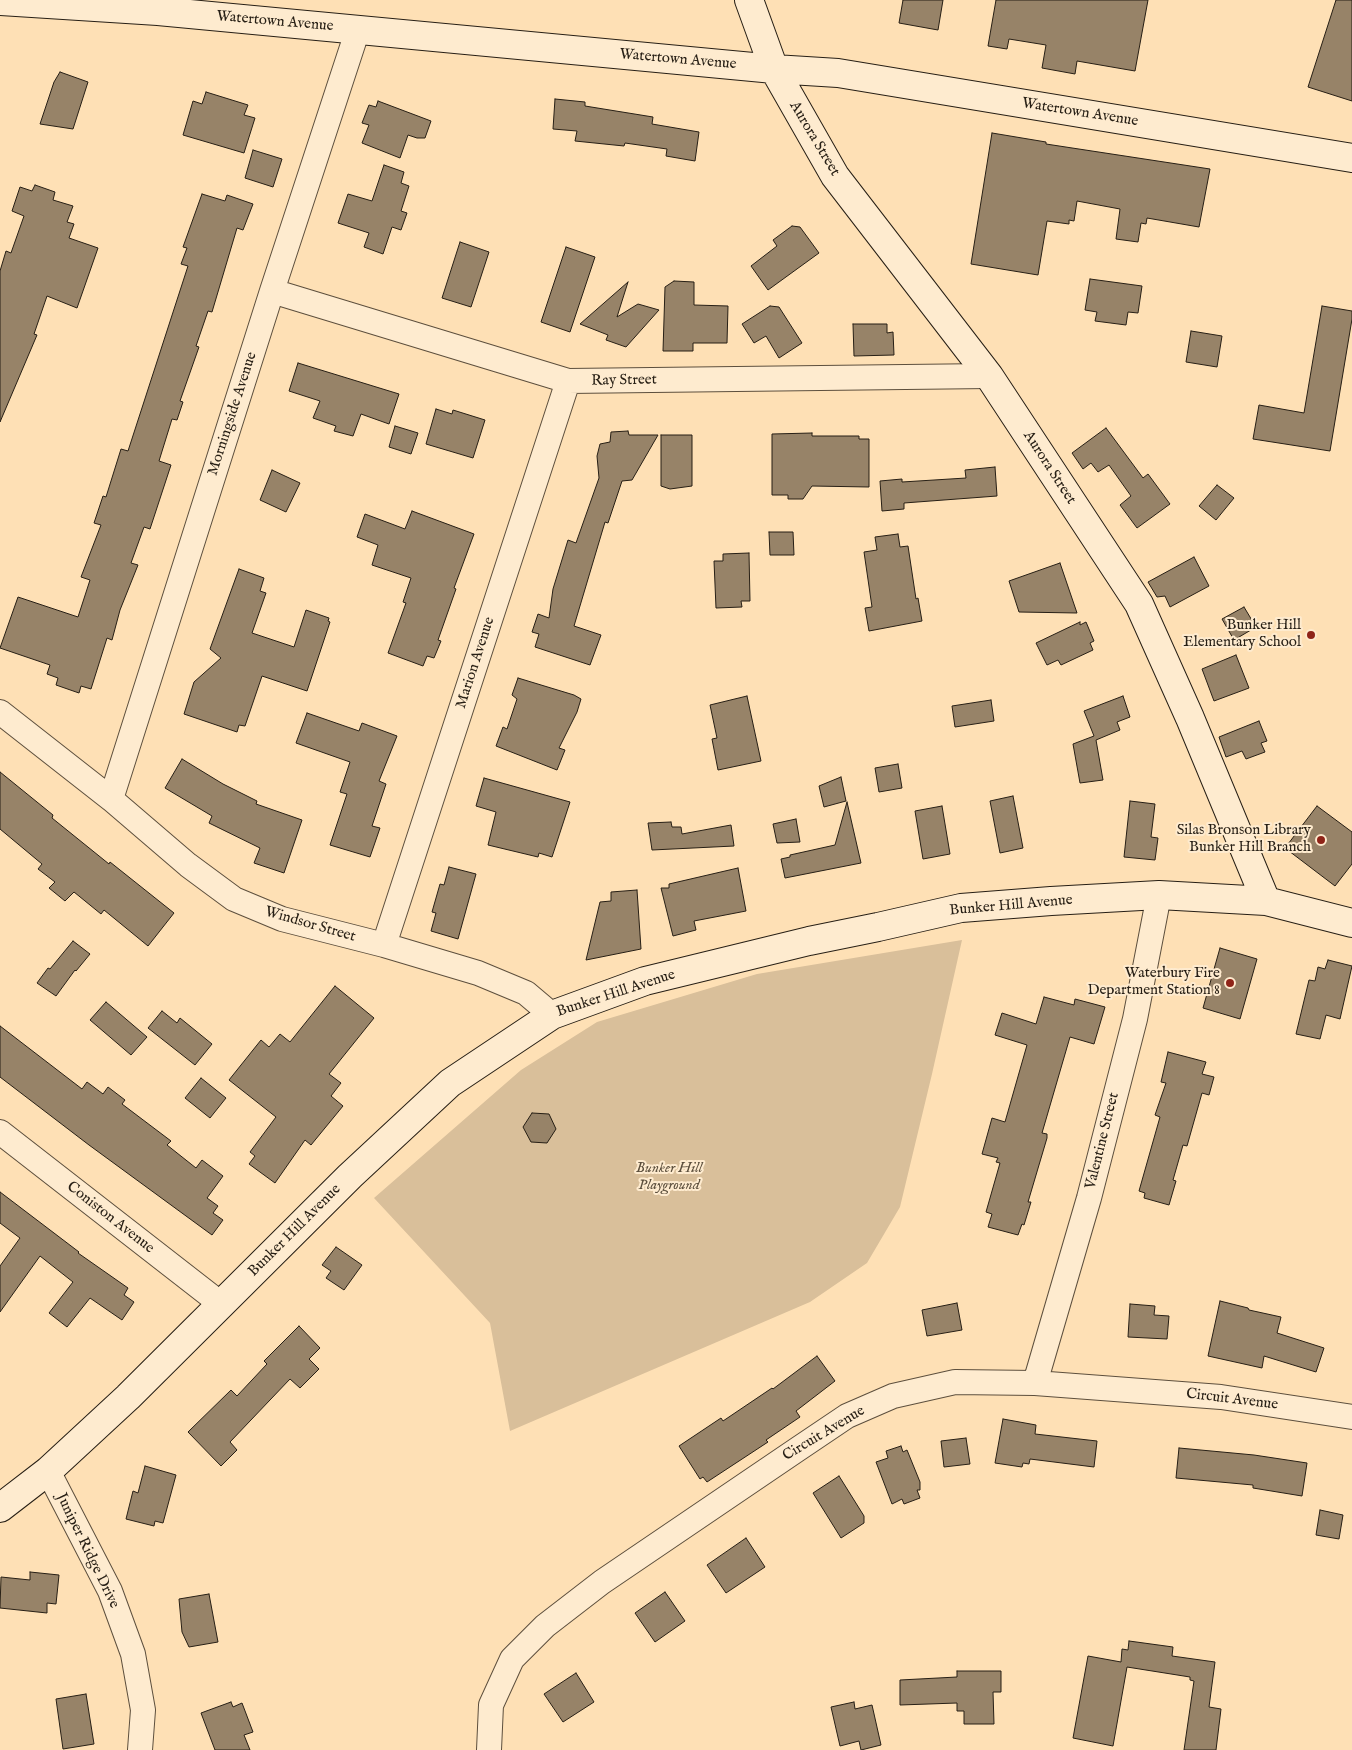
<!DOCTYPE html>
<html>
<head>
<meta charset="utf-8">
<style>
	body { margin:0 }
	canvas { display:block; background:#fee0b5 }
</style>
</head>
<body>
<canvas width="1352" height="1750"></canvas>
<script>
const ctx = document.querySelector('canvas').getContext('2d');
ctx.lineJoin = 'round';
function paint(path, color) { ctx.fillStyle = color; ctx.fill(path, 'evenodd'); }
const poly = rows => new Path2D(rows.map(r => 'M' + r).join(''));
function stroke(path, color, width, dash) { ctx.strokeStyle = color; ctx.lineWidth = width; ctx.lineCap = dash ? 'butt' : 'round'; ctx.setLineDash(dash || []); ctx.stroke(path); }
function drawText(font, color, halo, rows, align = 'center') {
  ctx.font = font + ' "IM FELL English",serif'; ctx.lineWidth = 4; ctx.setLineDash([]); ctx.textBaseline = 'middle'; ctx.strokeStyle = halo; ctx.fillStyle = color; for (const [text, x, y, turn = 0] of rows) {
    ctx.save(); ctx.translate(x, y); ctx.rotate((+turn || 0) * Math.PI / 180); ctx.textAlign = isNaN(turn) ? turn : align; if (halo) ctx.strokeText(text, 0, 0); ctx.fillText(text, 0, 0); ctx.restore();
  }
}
paint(poly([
	[962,940,932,1074,900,1207,867,1263,810,1302,510,1431,490,1323,374,1198,521,1070,597,1022,757,974]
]), '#d9bf9a');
const building = poly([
	[903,0,943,0,938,30,899,23,903,0],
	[996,0,1148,0,1135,71,1077,61,1075,74,1042,68,1046,45,1009,39,1007,49,988,46,996,0],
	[1336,0,1352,0,1352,101,1308,87,1336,0],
	[60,72,88,82,73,129,40,124,54,82,60,72],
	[206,92,248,105,244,115,255,118,244,153,183,135,193,101,202,104,206,92],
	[555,99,585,102,585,106,653,117,652,124,699,132,695,161,666,156,667,149,625,143,624,146,575,141,577,131,553,129,555,99],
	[378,101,431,121,425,138,417,138,408,135,400,158,362,143,369,125,362,123,369,105,376,107,378,101],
	[992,133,1046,142,1046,144,1210,169,1199,227,1147,218,1146,224,1141,223,1138,242,1116,239,1120,209,1077,201,1074,221,1069,220,1069,224,1047,221,1038,275,971,264,992,133],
	[253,150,282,159,273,187,245,178,253,150],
	[384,165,404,172,401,183,409,186,401,211,407,213,401,230,392,227,383,254,364,247,369,233,338,223,348,194,372,201,384,165],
	[35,185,55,192,53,200,73,206,67,222,74,224,69,238,98,248,77,308,47,296,34,334,37,335,0,422,0,271,6,251,11,253,24,216,12,211,20,187,32,191,35,185],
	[202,194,225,201,227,195,253,204,243,230,237,228,212,312,208,311,196,346,199,347,180,401,183,402,177,420,172,419,159,461,171,465,150,529,144,527,131,563,138,565,120,610,112,640,107,638,91,689,81,686,79,693,56,685,58,678,47,674,50,665,0,648,18,597,78,617,90,580,81,577,101,525,94,523,103,496,106,497,121,449,128,451,188,266,181,264,187,248,183,247,202,194],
	[792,226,800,227,819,253,768,290,751,266,777,246,773,240,792,226],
	[460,242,489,252,471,307,442,298,460,242],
	[566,247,595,257,570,332,541,322,566,247],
	[1090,279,1142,286,1138,313,1128,312,1126,325,1095,321,1097,312,1085,310,1090,279],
	[674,281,694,282,694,305,728,306,727,343,693,343,693,351,663,351,665,287,674,281],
	[628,282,617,317,638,304,659,310,626,347,606,340,608,335,580,324,628,282],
	[770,306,779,307,802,343,779,358,766,336,754,343,742,324,770,306],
	[1322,306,1352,311,1352,319,1330,451,1253,439,1259,405,1304,413,1322,306],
	[853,324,887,324,887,333,893,332,894,355,854,356,853,324],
	[1191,331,1222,336,1217,367,1186,362,1191,331],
	[298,363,399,394,389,424,361,414,353,436,334,431,336,426,313,418,320,401,289,391,298,363],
	[436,409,452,414,453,410,485,420,473,458,426,444,436,409],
	[395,426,418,433,411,454,389,447,395,426],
	[1106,428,1143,478,1148,474,1170,504,1137,528,1120,505,1131,496,1109,465,1098,472,1091,463,1083,469,1072,453,1106,428],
	[628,431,629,435,658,435,632,480,622,481,608,523,605,522,574,626,601,635,590,665,535,647,539,634,532,632,538,614,549,618,553,589,568,540,576,543,599,478,597,456,600,444,610,442,611,432,628,431],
	[812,433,812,436,859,436,859,439,869,439,869,487,812,486,803,499,788,499,788,495,772,495,772,434,812,433],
	[661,435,692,435,692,486,670,489,661,486,661,435],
	[995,467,997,496,904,503,904,509,882,511,880,481,902,479,902,482,966,478,965,470,995,467],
	[272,470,300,483,286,512,260,500,272,470],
	[1217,485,1234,498,1216,520,1199,506,1217,485],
	[412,511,474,534,454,588,456,589,438,640,441,641,434,658,427,656,423,666,388,653,406,603,403,602,411,578,372,565,378,545,357,537,365,514,405,529,412,511],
	[769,532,793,532,794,555,770,555,769,532],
	[898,534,900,547,908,546,916,599,918,598,922,621,869,631,865,608,872,607,864,552,877,550,875,537,898,534],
	[749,553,750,601,741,601,742,607,716,608,714,561,723,561,723,554,749,553],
	[1194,557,1209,586,1170,607,1165,596,1157,597,1148,582,1194,557],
	[1060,563,1077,613,1019,612,1009,581,1060,563],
	[239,569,264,578,260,591,266,593,252,633,294,647,306,610,329,618,328,621,330,622,307,691,262,676,245,726,239,725,237,732,184,714,194,682,221,658,210,649,239,569],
	[1244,607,1256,627,1234,640,1222,619,1244,607],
	[1080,622,1080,625,1086,622,1094,641,1090,643,1093,650,1061,665,1058,660,1047,665,1036,643,1080,622],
	[1236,655,1249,688,1214,701,1202,669,1236,655],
	[518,678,574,695,581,699,577,712,559,748,565,750,557,770,496,746,503,727,507,729,517,699,512,695,518,678],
	[747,696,761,761,718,770,712,739,717,738,710,705,747,696],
	[1123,696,1130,717,1117,722,1120,730,1096,740,1103,780,1080,783,1073,744,1094,736,1084,711,1123,696],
	[991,700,994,721,955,727,952,706,991,700],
	[307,713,359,731,362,723,397,736,379,781,386,784,372,826,380,828,370,857,330,845,347,794,340,792,350,762,296,743,307,713],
	[1259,721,1267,741,1261,743,1265,752,1246,759,1242,751,1226,757,1219,737,1259,721],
	[182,759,223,784,257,801,256,804,302,820,284,873,254,863,260,848,209,823,212,816,165,788,182,759],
	[898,764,902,788,879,792,875,768,898,764],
	[0,772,53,815,52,818,109,864,110,862,174,913,148,946,104,910,101,914,74,892,65,901,49,888,55,882,38,869,42,864,0,829,0,772],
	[841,777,846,801,824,807,819,786,841,777],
	[484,778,570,802,552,857,539,853,538,857,488,845,496,812,476,806,484,778],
	[1013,796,1023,848,1000,853,990,801,1013,796],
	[1130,801,1155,804,1151,837,1158,838,1155,860,1124,857,1130,801],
	[847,802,861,863,785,878,781,859,790,857,790,855,835,845,847,802],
	[942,806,950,854,923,859,915,811,942,806],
	[1317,806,1352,832,1352,864,1335,886,1285,848,1317,806],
	[796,819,800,842,777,843,773,824,796,819],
	[671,822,672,827,681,827,682,834,731,825,734,846,652,850,648,823,671,822],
	[449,867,476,874,458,939,431,931,436,913,432,912,440,884,444,885,449,867],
	[738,868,746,911,694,921,696,930,673,936,661,888,669,888,669,884,738,868],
	[637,890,641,949,586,960,600,902,611,901,611,892,637,890],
	[73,941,90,954,76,971,75,970,56,996,37,983,48,968,50,969,73,941],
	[1220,948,1257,959,1240,1019,1203,1008,1220,948],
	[1328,960,1352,966,1340,1019,1326,1015,1320,1039,1296,1034,1309,980,1315,981,1318,967,1325,969,1328,960],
	[335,986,374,1018,329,1074,341,1083,331,1096,343,1106,311,1145,305,1140,275,1183,249,1164,255,1156,250,1152,276,1117,229,1080,261,1040,269,1047,280,1034,290,1042,335,986],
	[1044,997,1074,1005,1075,999,1105,1007,1094,1044,1070,1037,1042,1133,1047,1134,1047,1138,1028,1202,1031,1202,1024,1225,1022,1224,1018,1235,988,1227,992,1214,986,1212,1000,1163,996,1162,998,1158,982,1154,992,1118,1005,1122,1027,1045,995,1035,1002,1013,1036,1024,1044,997],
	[106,1002,147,1037,131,1055,90,1020,106,1002],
	[162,1011,177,1023,180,1018,212,1044,195,1065,148,1028,162,1011],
	[0,1026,82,1089,87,1082,103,1094,108,1087,125,1100,122,1104,171,1141,167,1145,196,1168,202,1160,223,1176,207,1198,218,1206,213,1213,223,1220,212,1235,89,1145,0,1077,0,1026],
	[1168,1052,1206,1062,1202,1074,1214,1077,1209,1095,1202,1093,1187,1146,1183,1145,1173,1180,1176,1181,1169,1205,1144,1198,1145,1193,1139,1191,1160,1117,1155,1115,1166,1083,1161,1082,1168,1052],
	[201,1078,226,1098,210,1118,185,1098,201,1078],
	[532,1113,549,1114,556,1129,547,1143,531,1142,523,1127,532,1113],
	[0,1192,79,1252,78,1253,128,1288,124,1295,134,1302,122,1320,90,1298,67,1327,49,1313,73,1282,40,1256,0,1312,0,1266,20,1238,0,1223,0,1192],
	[336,1247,362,1265,344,1290,326,1278,331,1271,322,1265,336,1247],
	[1220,1301,1248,1308,1249,1310,1281,1317,1277,1333,1324,1348,1316,1372,1264,1356,1262,1368,1208,1356,1220,1301],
	[957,1303,962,1330,927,1336,922,1310,957,1303],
	[1130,1304,1155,1306,1154,1315,1169,1316,1167,1339,1128,1337,1130,1304],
	[299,1326,320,1348,309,1359,319,1369,300,1388,290,1379,230,1442,237,1450,221,1466,188,1432,231,1390,237,1396,267,1364,264,1361,299,1326],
	[817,1356,835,1381,796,1411,800,1417,766,1440,768,1442,707,1482,703,1477,700,1479,679,1446,721,1418,723,1421,772,1388,773,1389,817,1356],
	[1003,1419,1036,1425,1035,1434,1097,1441,1094,1467,1030,1459,1029,1464,1023,1463,1022,1467,995,1463,1003,1419],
	[966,1438,970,1464,944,1467,941,1441,966,1438],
	[901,1446,903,1452,907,1450,920,1482,920,1490,917,1490,920,1498,904,1504,902,1499,892,1504,876,1462,888,1458,886,1451,901,1446],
	[1179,1448,1254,1455,1307,1463,1302,1496,1253,1488,1253,1485,1176,1478,1179,1448],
	[145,1466,176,1475,163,1523,155,1521,154,1526,126,1519,133,1491,138,1493,145,1466],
	[839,1476,864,1516,864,1523,841,1538,813,1493,839,1476],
	[1320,1510,1343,1515,1339,1539,1316,1535,1320,1510],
	[746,1538,765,1567,726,1593,707,1565,746,1538],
	[30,1572,59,1575,56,1604,47,1603,47,1613,0,1608,1,1577,30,1580,30,1572],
	[665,1592,685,1621,655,1642,635,1613,665,1592],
	[209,1594,218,1642,189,1647,182,1632,179,1599,209,1594],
	[1129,1641,1173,1647,1172,1656,1215,1662,1209,1707,1221,1709,1216,1750,1184,1750,1194,1681,1190,1680,1190,1677,1127,1667,1113,1746,1073,1738,1088,1656,1121,1662,1122,1649,1128,1650,1129,1641],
	[957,1671,1001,1671,1001,1692,993,1692,994,1724,964,1724,964,1711,957,1711,957,1703,900,1705,900,1680,957,1677,957,1671],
	[576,1673,594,1702,563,1722,544,1694,576,1673],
	[86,1694,94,1744,63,1749,56,1699,86,1694],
	[231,1702,233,1707,242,1703,253,1732,244,1735,250,1750,215,1750,201,1713,231,1702],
	[854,1702,855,1709,872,1705,881,1745,861,1750,859,1741,840,1746,831,1707,854,1702]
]);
paint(building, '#978368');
stroke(building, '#271f15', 1);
const street = poly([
	[272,291,568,381,989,376],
	[0,712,111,799,188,865,234,899,282,919,384,945,478,973,526,993,552,1015],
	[111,799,272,291,358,29],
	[384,945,568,381],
	[0,1132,221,1304],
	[1035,1383,1089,1198,1135,1019,1159,895],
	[48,1471,110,1591,133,1654,143,1710,140,1750],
	[489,1750,491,1705,512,1659,545,1626,602,1582,798,1449,847,1416,893,1396,955,1382,1035,1383,1221,1397,1352,1417]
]);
const secondary = poly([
	[749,0,774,69,835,176,989,376,1139,604,1190,718,1266,901],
	[0,1,158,11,774,69,838,73,1352,158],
	[0,1508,48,1471,128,1397,350,1176,450,1083,552,1015,645,981,809,941,878,927,961,908,1051,901,1159,895,1266,901,1352,923]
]);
stroke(street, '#5d4f3d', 26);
stroke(secondary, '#271f15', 30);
stroke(street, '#feebcf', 24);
stroke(secondary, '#feebcf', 28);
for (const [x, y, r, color] of [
	[1311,635,5,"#8f2418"],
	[1321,840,5,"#8f2418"],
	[1230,983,5,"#8f2418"]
]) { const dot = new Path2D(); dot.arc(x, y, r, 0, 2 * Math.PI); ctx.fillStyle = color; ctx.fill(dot); stroke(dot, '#feebcf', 2); }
drawText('15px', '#271f15', '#feebcf', [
	["Watertown Avenue",275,22,5],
	["Watertown Avenue",678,60,5],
	["Watertown Avenue",1080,113,9],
	["Aurora Street",814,139,59],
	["Ray Street",624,381,-1],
	["Morningside Avenue",233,414,-72],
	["Aurora Street",1049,468,57],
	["Marion Avenue",476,663,-72],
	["Bunker Hill Avenue",1011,906,-5],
	["Windsor Street",310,925,16],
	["Bunker Hill Avenue",616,994,-18],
	["Valentine Street",1103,1141,-76],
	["Coniston Avenue",110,1218,38],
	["Bunker Hill Avenue",295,1231,-45],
	["Circuit Avenue",1232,1400,7],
	["Circuit Avenue",824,1434,-31],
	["Juniper Ridge Drive",87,1551,64]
]);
drawText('15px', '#271f15', '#feebcf', [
	["Bunker Hill",1301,626],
	["Elementary School",1301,643],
	["Silas Bronson Library",1311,831],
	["Bunker Hill Branch",1311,848],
	["Waterbury Fire",1220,974],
	["Department Station 8",1220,991]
], 'right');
drawText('italic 15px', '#5c4f3d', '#feebcf', [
	["Bunker Hill",669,1169],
	["Playground",669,1186]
]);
</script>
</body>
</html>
